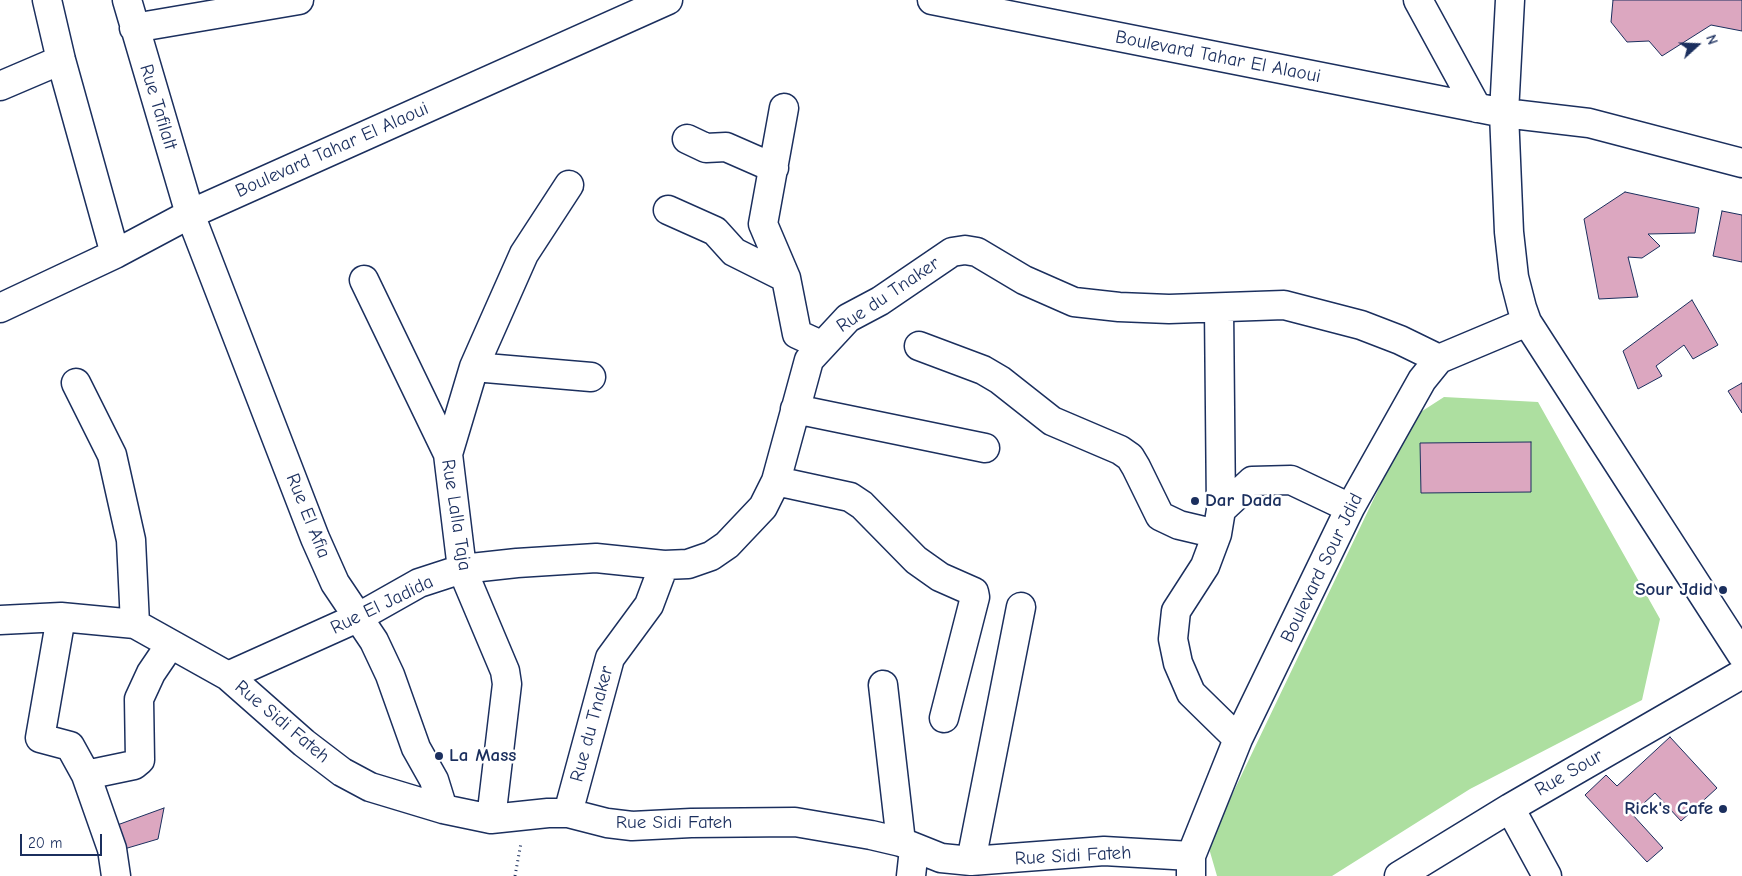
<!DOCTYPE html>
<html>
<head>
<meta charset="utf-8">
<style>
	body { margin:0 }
	#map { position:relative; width:1742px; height:876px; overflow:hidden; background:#fff; font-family:"Comic Neue",sans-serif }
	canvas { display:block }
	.north { position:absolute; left:1672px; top:20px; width:50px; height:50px; -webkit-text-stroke:4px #fff; paint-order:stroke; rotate:70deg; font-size:14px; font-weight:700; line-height:20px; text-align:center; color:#1b2f5e }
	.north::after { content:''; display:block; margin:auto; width:18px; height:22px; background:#1b2f5e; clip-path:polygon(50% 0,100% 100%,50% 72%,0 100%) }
	.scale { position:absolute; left:20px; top:834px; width:82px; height:22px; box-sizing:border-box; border:2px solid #1b2f5e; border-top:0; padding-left:6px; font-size:15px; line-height:18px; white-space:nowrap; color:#1b2f5e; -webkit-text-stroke:4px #fff; paint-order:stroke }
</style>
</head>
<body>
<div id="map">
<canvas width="1742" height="876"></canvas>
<div class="north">N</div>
<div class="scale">20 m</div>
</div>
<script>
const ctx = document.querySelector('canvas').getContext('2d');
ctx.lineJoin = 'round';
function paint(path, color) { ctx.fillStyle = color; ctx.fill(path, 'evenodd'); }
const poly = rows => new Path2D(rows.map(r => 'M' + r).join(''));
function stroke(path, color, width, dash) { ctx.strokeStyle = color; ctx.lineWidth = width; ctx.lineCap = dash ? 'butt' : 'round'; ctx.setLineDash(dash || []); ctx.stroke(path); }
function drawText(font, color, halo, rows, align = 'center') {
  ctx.font = font + ' "Comic Neue",sans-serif'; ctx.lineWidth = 5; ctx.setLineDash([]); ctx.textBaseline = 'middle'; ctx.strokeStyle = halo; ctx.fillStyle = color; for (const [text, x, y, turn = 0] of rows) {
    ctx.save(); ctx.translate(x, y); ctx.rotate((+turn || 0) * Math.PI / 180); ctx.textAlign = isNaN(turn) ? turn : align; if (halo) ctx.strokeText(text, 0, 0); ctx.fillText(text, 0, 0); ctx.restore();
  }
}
paint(poly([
	[1444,397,1538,402,1660,619,1642,700,1470,789,1332,876,1217,876,1208,845,1413,417]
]), '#addfa0');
const building = poly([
	[1613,0,1742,0,1742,31,1711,25,1662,56,1649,41,1627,42,1611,22,1613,0],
	[1625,192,1699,208,1695,233,1648,234,1660,246,1642,258,1628,257,1638,297,1599,299,1584,219,1625,192],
	[1722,211,1742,215,1742,262,1713,256,1722,211],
	[1692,300,1718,345,1693,359,1684,345,1656,366,1662,376,1638,389,1623,351,1692,300],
	[1742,383,1742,413,1728,391,1742,383],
	[1531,442,1531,492,1421,493,1420,443,1531,442],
	[1670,737,1717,788,1681,821,1655,793,1632,814,1663,848,1647,862,1585,795,1606,775,1617,786,1670,737],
	[164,808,158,839,114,852,109,828,164,808]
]);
paint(building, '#dca7c0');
stroke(building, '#1b2f5e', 1);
const minor = poly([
	[47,0,61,60,115,254],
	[127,0,190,214,315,538,335,583,374,641,390,675,416,748,434,780,443,809],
	[932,0,1504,113,1589,123,1742,163],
	[1418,0,1477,108],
	[1510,0,1504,113,1509,232,1514,277,1522,308,1527,322,1742,655],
	[134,28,299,0],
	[0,86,61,60],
	[784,108,763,224,786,278,797,334,821,345],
	[687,139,706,148,726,147,774,168],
	[668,210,715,231,734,252,786,278],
	[364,280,448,454,462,569,505,671,507,684,491,819],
	[0,308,115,254,190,214,668,0],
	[1219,308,1221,510,1217,534,1205,566,1176,611,1173,639,1178,663,1191,693,1238,739],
	[919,346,983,370,1000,380,1052,421,1120,450,1130,457,1136,467,1160,516,1179,525,1217,534],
	[474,367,591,377],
	[76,383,112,455,131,540,135,624],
	[795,409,985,448],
	[448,454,474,367,485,342,524,254,569,185],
	[776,481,850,497,862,505,916,560,940,577,974,592,975,597,944,718],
	[1221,510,1252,481,1291,480,1350,508],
	[61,617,40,738,70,746,86,775,112,849,116,876],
	[0,620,61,617,135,624,228,676,304,743,342,772,370,787,443,809,491,819,548,813,568,813,607,823,632,826,691,823,795,822,871,835,901,842,941,858,971,861,1104,851,1191,856],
	[228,676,357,618,419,583,462,569,517,563,596,558,664,565],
	[883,685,901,842],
	[86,775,134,765,140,760,139,699,151,673,170,645],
	[1510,808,1547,876],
	[568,813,610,658,649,605,664,565,688,564,711,556,727,545,763,507,776,481,809,360,848,318,880,301,952,252,965,250,977,252,1024,280,1074,302,1119,307,1169,309,1284,305,1361,325,1400,340,1439,359],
	[971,861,1021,607],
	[911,876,914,849],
	[1191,876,1191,856,1238,739,1350,508,1422,380,1439,359,1527,322],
	[1399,876,1510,808,1742,674]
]);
stroke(minor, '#1b2f5e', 31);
stroke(poly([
	[515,876,521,843]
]), '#1b2f5e', 3, [1, 4]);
stroke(minor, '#fff', 28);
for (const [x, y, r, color] of [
	[1195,501,5,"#1b2f5e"],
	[1723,590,5,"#1b2f5e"],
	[439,756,5,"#1b2f5e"],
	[1723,809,5,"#1b2f5e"]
]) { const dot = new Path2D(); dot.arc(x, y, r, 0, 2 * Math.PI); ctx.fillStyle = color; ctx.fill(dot); stroke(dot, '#fff', 2); }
drawText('19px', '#1b2f5e', '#fff', [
	["Boulevard Tahar El Alaoui",1218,57,11],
	["Rue Tafilalt",158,107,73],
	["Boulevard Tahar El Alaoui",332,150,-24],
	["Rue du Tnaker",888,295,-34],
	["Rue Lalla Taja",456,515,81],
	["Rue El Afia",308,516,68],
	["Boulevard Sour Jdid",1322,568,-64],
	["Rue El Jadida",382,605,-26],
	["Rue Sidi Fateh",282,722,40],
	["Rue du Tnaker",592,724,-75],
	["Rue Sour",1569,773,-30],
	["Rue Sidi Fateh",674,823],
	["Rue Sidi Fateh",1073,856,-3]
]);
drawText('bold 19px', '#1b2f5e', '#fff', [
	["Dar Dada",1205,501],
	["Sour Jdid",1713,590,"right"],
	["La Mass",449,756],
	["Rick's Cafe",1713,809,"right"]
], 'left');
</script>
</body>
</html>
